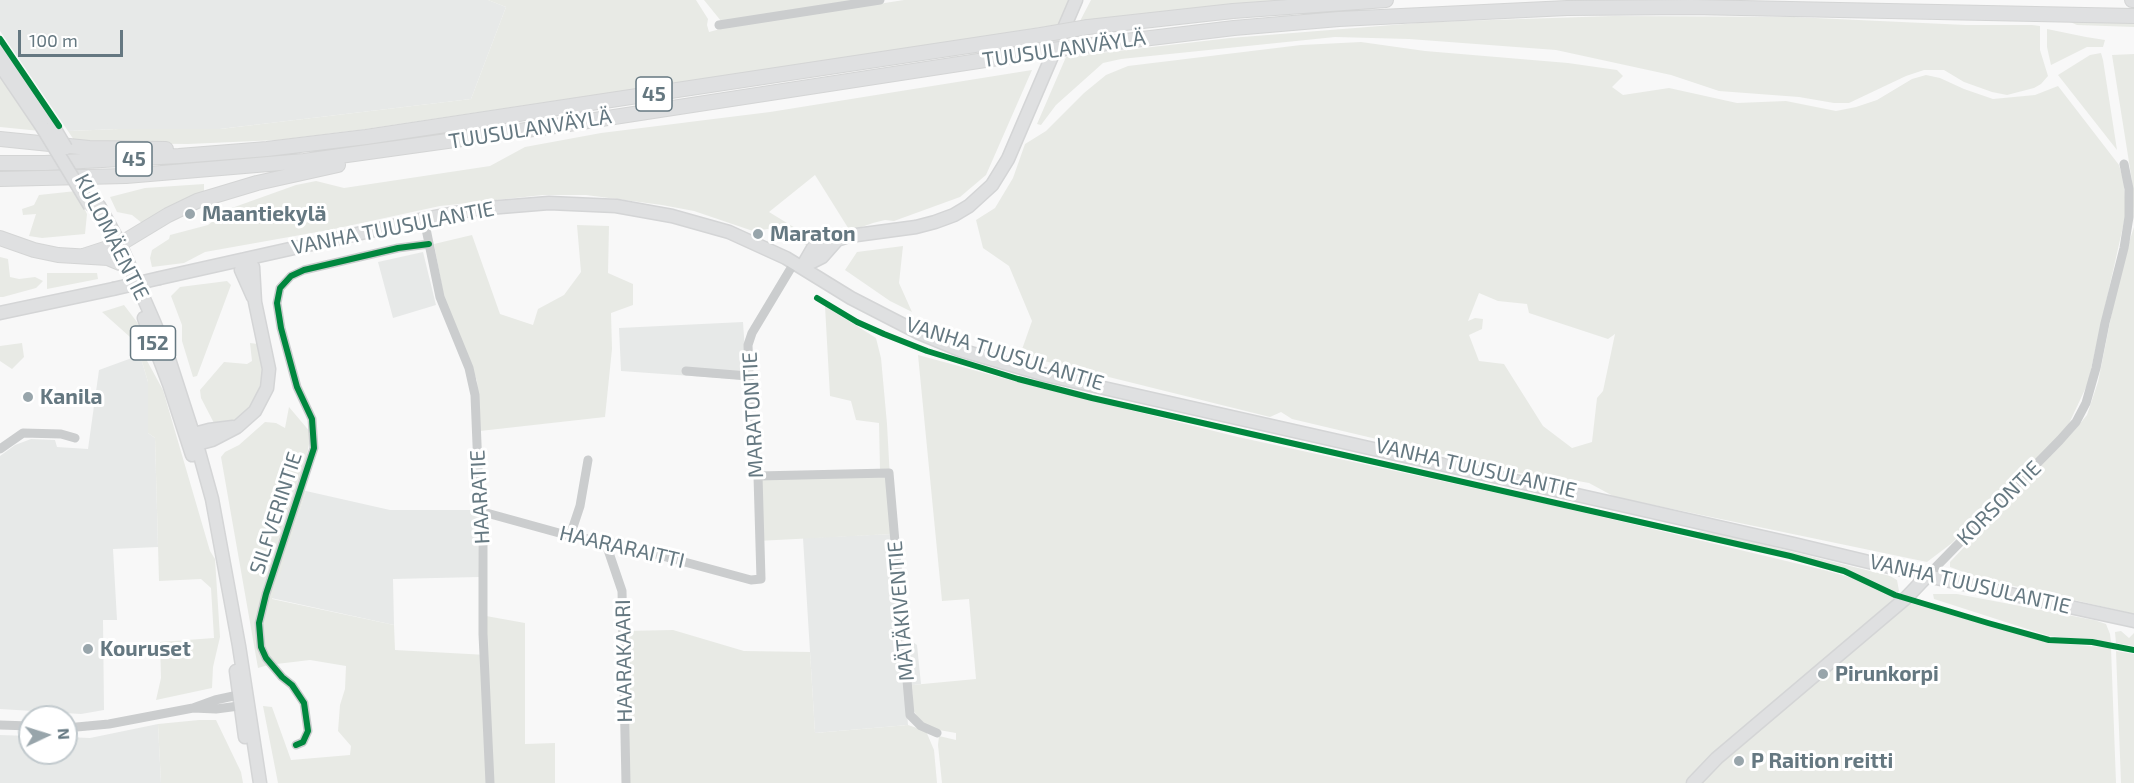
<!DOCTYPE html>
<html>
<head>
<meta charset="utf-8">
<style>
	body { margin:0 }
	#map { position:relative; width:2134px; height:783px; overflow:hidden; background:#f8f8f8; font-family:"Exo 2",sans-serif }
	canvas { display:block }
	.north { position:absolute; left:18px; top:705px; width:60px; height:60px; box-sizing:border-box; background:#fff; border:2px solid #c1c9cd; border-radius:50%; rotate:86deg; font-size:16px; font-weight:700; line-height:24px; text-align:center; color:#657881 }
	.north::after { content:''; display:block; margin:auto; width:21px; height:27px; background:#98a5ab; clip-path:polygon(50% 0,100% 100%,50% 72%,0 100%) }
	.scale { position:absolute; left:18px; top:30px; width:105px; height:27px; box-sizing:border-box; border:3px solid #657881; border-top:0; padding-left:8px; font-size:18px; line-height:21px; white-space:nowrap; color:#657881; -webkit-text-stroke:4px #fff; paint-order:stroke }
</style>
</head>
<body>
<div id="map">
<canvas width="2134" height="783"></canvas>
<div class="north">N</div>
<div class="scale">100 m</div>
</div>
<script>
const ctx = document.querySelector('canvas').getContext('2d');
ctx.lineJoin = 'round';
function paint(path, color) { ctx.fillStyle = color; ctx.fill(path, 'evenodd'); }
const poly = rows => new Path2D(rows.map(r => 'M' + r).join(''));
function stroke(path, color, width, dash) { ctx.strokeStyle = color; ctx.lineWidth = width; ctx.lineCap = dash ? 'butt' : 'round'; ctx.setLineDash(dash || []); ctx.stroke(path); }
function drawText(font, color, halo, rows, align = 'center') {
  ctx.font = font + ' "Exo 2",sans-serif'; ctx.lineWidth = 6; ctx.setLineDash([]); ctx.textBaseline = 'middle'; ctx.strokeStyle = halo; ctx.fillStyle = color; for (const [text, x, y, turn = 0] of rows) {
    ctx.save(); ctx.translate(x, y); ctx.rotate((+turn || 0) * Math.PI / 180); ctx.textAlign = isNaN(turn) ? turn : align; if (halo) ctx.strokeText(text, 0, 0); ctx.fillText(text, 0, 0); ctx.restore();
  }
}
paint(poly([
	[0,0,488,0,506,7,471,99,220,129,119,129,68,131,0,31],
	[423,252,436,305,393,318,378,262],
	[743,322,747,380,621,371,619,328],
	[140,355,148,382,148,433,155,438,158,547,113,549,117,620,103,620,104,710,81,714,0,709,0,456,15,445,31,439,55,440,57,447,88,449,99,370],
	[306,491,390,510,478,510,479,577,393,579,394,625,271,598],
	[893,534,907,638,917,645,921,684,905,686,908,725,815,733,803,538],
	[158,724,161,783,0,783,0,735,30,736,30,753,66,753,66,737,90,738]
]), '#e7e9e8');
paint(poly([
	[488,0,696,0,708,19,707,25,709,32,724,28,904,0,1071,0,1061,24,917,47,359,130,278,140,188,144,76,143,68,131,119,129,220,129,471,99,506,7],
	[704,0,858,0,721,21],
	[1091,0,1287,0,1080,21],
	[1613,16,1794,17,1966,25,2032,25,2040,26,2040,50,2048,76,2041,84,2034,88,2007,95,1992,92,1964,82,1944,70,1924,70,1906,76,1849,103,1834,103,1799,97,1719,91,1671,75,1556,50,1409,39,1335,37,1121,59,1103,63,1056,105,1041,125,1037,124,1066,57,1230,38,1430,22],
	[2068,21,2134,23,2134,27,2077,25],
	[2047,29,2086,37,2105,40,2103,47,2087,47,2051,65,2047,47],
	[1361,42,1425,51,1568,63,1617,70,1623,76,1612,87,1623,95,1669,88,1737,103,1786,101,1836,111,1856,107,1877,100,1912,79,1926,75,1940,78,1964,89,1993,99,2035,95,2058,86,2119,165,2124,182,2126,213,2088,383,2066,430,1952,543,1927,562,1615,497,1589,483,1578,481,1572,484,1516,472,1292,419,1281,412,1270,417,1020,355,1032,321,1009,266,983,248,976,220,995,208,1013,178,1025,144,1046,131,1084,93,1106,75,1128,66,1301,45],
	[1479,293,1498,301,1527,304,1529,313,1608,339,1615,334,1603,391,1597,398,1592,442,1572,448,1543,426,1504,364,1479,361,1469,335,1482,329,1483,319,1475,318,1468,321],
	[2101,53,2103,60,2117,150,2058,75,2090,55],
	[2134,54,2134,614,1980,578,1950,567,1950,562,2073,432,2087,415,2098,382,2121,267,2134,227,2132,181,2112,55],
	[1032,70,986,175,960,197,894,221,885,220,873,223,850,231,815,175,769,212,810,237,833,230,835,235,809,246,768,229,753,231,694,211,662,205,586,195,543,195,440,206,334,229,205,252,184,263,152,267,150,258,152,250,169,239,170,235,208,225,229,209,296,185,316,181,344,188,490,166,525,147,601,133,770,112],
	[0,72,40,131,0,127],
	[204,184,204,192,165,209,142,223,132,215,117,212,110,197,145,188],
	[76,191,87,214,85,234,42,238,29,236,36,214,23,215,22,209,34,205,39,195],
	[577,225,609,226,608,273,633,284,633,305,611,313,612,349,605,417,480,431,477,381,444,297,434,244,472,235,500,314,533,325,538,309,564,295,581,272],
	[903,246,899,283,912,312,890,301,845,270,857,252],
	[0,257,8,259,10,277,19,279,35,277,43,281,36,288,3,297,0,297],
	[47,273,97,273,98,279,47,289],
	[227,281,231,285,197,376,193,377,182,341,182,325,171,296,180,287],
	[124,305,140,326,140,348,163,390,210,551,215,559,220,637,213,667,212,688,156,700,161,678,160,642,214,638,211,588,201,579,159,581,155,438,148,433,148,382,140,355,130,337,102,312],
	[825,306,876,338,881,358,887,424,893,534,757,541,754,473,880,470,879,423,856,420,851,401,830,396],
	[22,343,24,357,12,369,0,361,0,346],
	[250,343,258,344,263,376,254,406,235,421,222,425,215,425,201,398,200,390,224,362,247,364,252,361],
	[918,355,1014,381,1238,437,1548,504,1824,570,1856,579,1895,597,1879,618,1691,783,942,783,938,745,939,736,956,740,956,733,933,729,922,723,913,710,912,685,976,679,969,599,942,601],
	[289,407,311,433,307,455,297,489,306,491,272,599,394,625,395,650,487,655,486,616,525,623,525,744,555,743,555,783,278,783,263,706,272,707,291,760,350,755,351,746,338,731,340,705,345,689,346,666,310,660,268,665,258,668,221,457,225,452,239,445,265,422,276,423,285,428],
	[1700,531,1718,533,1890,576,1897,580,1899,591,1898,593,1860,575,1825,564,1696,533],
	[1933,594,1957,594,2094,620,2106,624,2110,634,2111,642,2049,636,1934,599],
	[1907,602,2046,642,2111,648,2116,783,1695,783],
	[673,630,744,651,810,652,815,733,908,725,926,731,934,750,937,783,630,783,623,631],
	[2121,631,2129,638,2134,633,2134,646,2116,643,2115,632],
	[2116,651,2134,654,2134,783,2121,783],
	[199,720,216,720,241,772,243,783,161,783,158,724]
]), '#e8eae5');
const major = poly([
	[0,48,53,126],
	[0,65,42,127],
	[99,206,120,244,154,322,168,356,199,452,212,499,239,646,260,783],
	[245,259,241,270,253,297],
	[802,267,813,248,849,236,916,227,935,222,954,215,969,206,992,185,1008,159,1076,0],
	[802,267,822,257,837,240],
	[160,278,424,219,476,209,549,203,616,206,672,216,729,232,786,258,851,298,919,333,960,350,1046,375,1794,544,1927,576,2134,621],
	[0,313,113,289],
	[144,318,169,384,192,455],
	[190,439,194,434,209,430,233,427],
	[190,442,197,444,212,440,237,427,255,411,267,388,269,369,255,302,253,267,245,259],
	[236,671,245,737],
	[1693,783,1717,758,1906,598,1927,576]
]);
const highway = poly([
	[2132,0,2134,0],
	[1088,27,1233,11,1386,0],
	[1084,46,1234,28,1339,19,1567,8,1692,7,2134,16],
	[0,139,89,148,166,149],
	[0,163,45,163,179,156,267,149,366,137,1041,35],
	[0,179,126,176,304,161,562,125,1037,52],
	[0,238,34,250,58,255,108,258,120,263],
	[83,256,120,244,168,215,197,201,257,183,338,165]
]);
stroke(major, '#d4d5d6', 15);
stroke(highway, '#d4d5d5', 16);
stroke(poly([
	[719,25,880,0],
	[424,219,440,297,469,368,475,395,479,493,483,512,483,634,490,783],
	[686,371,748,376],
	[0,449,23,433,61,434,75,438],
	[758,476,889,473,910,715,921,726,937,733],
	[483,512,570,536,618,544,751,580,761,579,758,476,750,400,748,345,752,333,794,263],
	[570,536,580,506,588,460],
	[605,541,622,591,626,783],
	[1927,576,2060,440,2076,422,2086,403,2096,368,2105,323,2124,248,2129,217,2129,189,2124,164],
	[0,725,30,726],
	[66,728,109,724,193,708,215,700,238,695,247,699,239,706,216,709,193,708],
	[296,745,303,742,308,731,304,703,292,685,282,677,266,658,261,647,259,623,266,594,314,448,312,419,297,387,281,328,277,303,280,288,291,276,304,270,398,248,429,244]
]), '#cbcdce', 9);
stroke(major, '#dfe0e1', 12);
stroke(highway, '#dfe0e1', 14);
const majorBridge = poly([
	[53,126,66,148],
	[42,127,90,206],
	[113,289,160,278]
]);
const highwayBridge = poly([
	[1041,35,1088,27],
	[1037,52,1084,46]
]);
stroke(majorBridge, '#d4d5d6', 15, []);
stroke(highwayBridge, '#d4d5d5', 16, []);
stroke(majorBridge, '#dfe0e1', 12);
stroke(highwayBridge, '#dfe0e1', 14);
stroke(poly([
	[0,39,59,126],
	[817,298,857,322,884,334,927,351,1018,379,1092,398,1790,556,1844,571,1895,595,1988,623,2049,640,2092,642,2134,650],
	[296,745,303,742,308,731,304,703,292,685,282,677,266,658,261,647,259,623,266,594,314,448,312,419,297,387,281,328,277,303,280,288,291,276,304,270,398,248,429,244]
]), '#00873e', 6);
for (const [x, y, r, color] of [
	[190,214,6,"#98a5ab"],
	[758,234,6,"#98a5ab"],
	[28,397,6,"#98a5ab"],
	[88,649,6,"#98a5ab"],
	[1823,674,6,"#98a5ab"],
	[1739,761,6,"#98a5ab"]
]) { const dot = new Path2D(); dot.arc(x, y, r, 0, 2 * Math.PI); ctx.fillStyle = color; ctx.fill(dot); stroke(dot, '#fff', 2); }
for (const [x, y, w] of [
	[654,94,36],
	[134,159,36],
	[153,343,45]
]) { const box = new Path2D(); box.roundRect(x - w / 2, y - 17, w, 34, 4.5); ctx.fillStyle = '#fff'; ctx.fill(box); stroke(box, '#657881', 1.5); }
drawText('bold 20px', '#657881', null, [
	["45",654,94],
	["45",134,159],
	["152",153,343]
]);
drawText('21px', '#657881', '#fff', [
	["TUUSULANVÄYLÄ",1064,49,-8],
	["TUUSULANVÄYLÄ",530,129,-9],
	["VANHA TUUSULANTIE",393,228,-11],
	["KULOMÄENTIE",112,237,63],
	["VANHA TUUSULANTIE",1005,354,17],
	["MARATONTIE",753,415,-93],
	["VANHA TUUSULANTIE",1476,468,13],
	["HAARATIE",480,497,-93],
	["KORSONTIE",1999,503,-45],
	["SILFVERINTIE",276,513,-72],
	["HAARARAITTI",622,547,13],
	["VANHA TUUSULANTIE",1970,584,13],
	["MÄTÄKIVENTIE",901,611,-95],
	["HAARAKAARI",624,661,-91]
]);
drawText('bold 21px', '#657881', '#fff', [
	["Maantiekylä",202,214],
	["Maraton",770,234],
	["Kanila",40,397],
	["Kouruset",100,649],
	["Pirunkorpi",1835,674],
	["P Raition reitti",1751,761]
], 'left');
</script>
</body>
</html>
